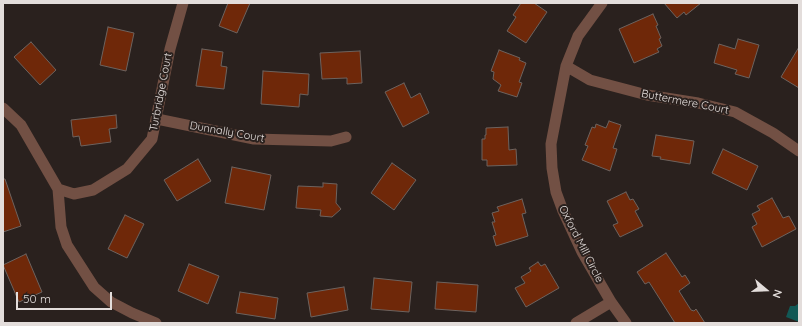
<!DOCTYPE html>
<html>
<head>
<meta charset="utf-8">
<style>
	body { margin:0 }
	#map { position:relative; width:802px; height:326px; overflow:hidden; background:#2a211e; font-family:Quicksand,sans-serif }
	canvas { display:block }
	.frame { position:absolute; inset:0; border:4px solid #e3dddb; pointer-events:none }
	.north { position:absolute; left:746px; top:270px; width:40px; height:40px; -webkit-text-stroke:3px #2a211e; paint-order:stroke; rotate:109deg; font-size:11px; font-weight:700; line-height:16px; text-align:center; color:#e3dddb }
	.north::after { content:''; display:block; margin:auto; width:14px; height:18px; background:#e3dddb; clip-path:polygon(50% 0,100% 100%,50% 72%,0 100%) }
	.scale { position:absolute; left:16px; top:292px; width:96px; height:18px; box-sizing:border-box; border:2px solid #e3dddb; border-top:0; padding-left:5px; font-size:12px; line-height:14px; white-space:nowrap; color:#e3dddb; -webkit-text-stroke:3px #2a211e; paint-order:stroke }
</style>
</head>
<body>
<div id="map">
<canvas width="802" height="326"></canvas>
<div class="frame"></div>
<div class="north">N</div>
<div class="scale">50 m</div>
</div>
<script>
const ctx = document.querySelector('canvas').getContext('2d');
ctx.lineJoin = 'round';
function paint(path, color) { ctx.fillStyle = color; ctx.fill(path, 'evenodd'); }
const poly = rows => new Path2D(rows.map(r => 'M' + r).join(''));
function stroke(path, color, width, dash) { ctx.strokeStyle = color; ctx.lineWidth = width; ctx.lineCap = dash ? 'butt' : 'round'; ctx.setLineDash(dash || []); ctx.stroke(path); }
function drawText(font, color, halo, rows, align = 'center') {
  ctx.font = font + ' Quicksand,sans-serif'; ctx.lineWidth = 4; ctx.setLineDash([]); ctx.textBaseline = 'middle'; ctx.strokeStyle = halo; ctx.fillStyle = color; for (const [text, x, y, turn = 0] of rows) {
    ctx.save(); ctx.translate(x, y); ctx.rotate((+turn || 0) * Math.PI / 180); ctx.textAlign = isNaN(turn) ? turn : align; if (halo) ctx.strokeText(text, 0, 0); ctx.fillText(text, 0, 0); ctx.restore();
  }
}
paint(poly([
	[799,303,799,322,786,317,790,306,795,306]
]), '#125855');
const building = poly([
	[228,3,250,3,237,33,219,26,228,3],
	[521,3,534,3,547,12,526,43,507,31,516,17,513,15,521,3],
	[664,3,701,3,686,15,684,12,677,18,664,3],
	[653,14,658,25,656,26,661,38,659,39,662,46,657,49,659,52,634,63,619,29,653,14],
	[108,27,134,33,126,71,100,65,108,27],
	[738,39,759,45,749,78,735,74,737,70,714,63,719,44,735,49,738,39],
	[31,42,56,70,40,85,14,57,31,42],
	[799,47,799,88,781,77,799,47],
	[202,49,223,52,221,66,227,67,224,89,196,86,202,49],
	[499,50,520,58,519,60,526,63,519,82,522,83,517,97,498,91,501,85,493,79,494,72,491,71,499,50],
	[360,51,362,83,347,84,347,78,322,79,320,53,360,51],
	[263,71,309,74,308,95,300,94,299,107,261,104,263,71],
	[404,83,411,98,420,93,429,113,403,127,385,92,404,83],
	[116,115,117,128,109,129,111,142,81,146,79,136,73,137,71,120,116,115],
	[609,121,621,125,613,148,617,149,610,171,582,160,588,146,585,145,592,127,595,128,596,124,606,128,609,121],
	[508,127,509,150,516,149,517,165,487,166,487,160,482,160,482,139,485,139,485,135,486,135,486,128,508,127],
	[656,135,694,141,690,164,660,159,661,157,652,156,656,135],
	[723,149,758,166,747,190,712,173,723,149],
	[198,159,211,181,177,201,164,180,198,159],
	[392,163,416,180,394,210,371,193,392,163],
	[232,167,271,175,264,210,225,203,232,167],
	[3,179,5,179,21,226,3,232,3,179],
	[323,183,337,184,336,203,341,209,332,217,320,216,321,210,296,208,298,186,323,187,323,183],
	[626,192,630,200,633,199,639,209,635,211,643,226,620,237,613,225,618,223,607,201,626,192],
	[772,198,783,218,789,216,796,229,762,247,752,227,757,224,752,214,760,210,757,206,772,198],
	[522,199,526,213,522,214,528,236,496,246,493,236,496,235,492,222,495,222,492,213,499,211,497,207,522,199],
	[125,215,144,224,127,258,108,249,125,215],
	[666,253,682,277,685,275,690,283,679,291,691,310,694,311,696,309,705,323,675,323,649,282,645,284,637,272,666,253],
	[26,254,42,292,19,302,3,265,26,254],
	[538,262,541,266,545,264,559,288,526,307,515,288,525,283,521,277,531,271,529,268,538,262],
	[189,264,219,276,208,304,178,291,189,264],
	[374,278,412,282,409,312,371,309,374,278],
	[437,282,478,285,476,312,435,309,437,282],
	[344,287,348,310,311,317,307,293,344,287],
	[240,292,278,298,275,319,236,313,240,292]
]);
paint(building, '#6f2809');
stroke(building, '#6d635f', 1);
stroke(poly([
	[602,3,578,36,566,66,551,144,552,168,556,192,563,211,582,252,611,302,626,323],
	[566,66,590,80,647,95,698,103,735,112,773,133,799,151],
	[3,108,21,125,58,189,61,227,67,245,94,287,111,302,132,313,156,323],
	[157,119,254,139,331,141,346,137],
	[58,189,74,194,93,190,127,169,152,139,170,49,183,3],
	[576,323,611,302]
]), '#725044', 11);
drawText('11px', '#e3dddb', '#2a211e', [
	["Turbridge Court",161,92,-79],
	["Buttermere Court",685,102,11],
	["Dunnally Court",227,132,10],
	["Oxford Mill Circle",581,244,63]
]);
</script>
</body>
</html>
